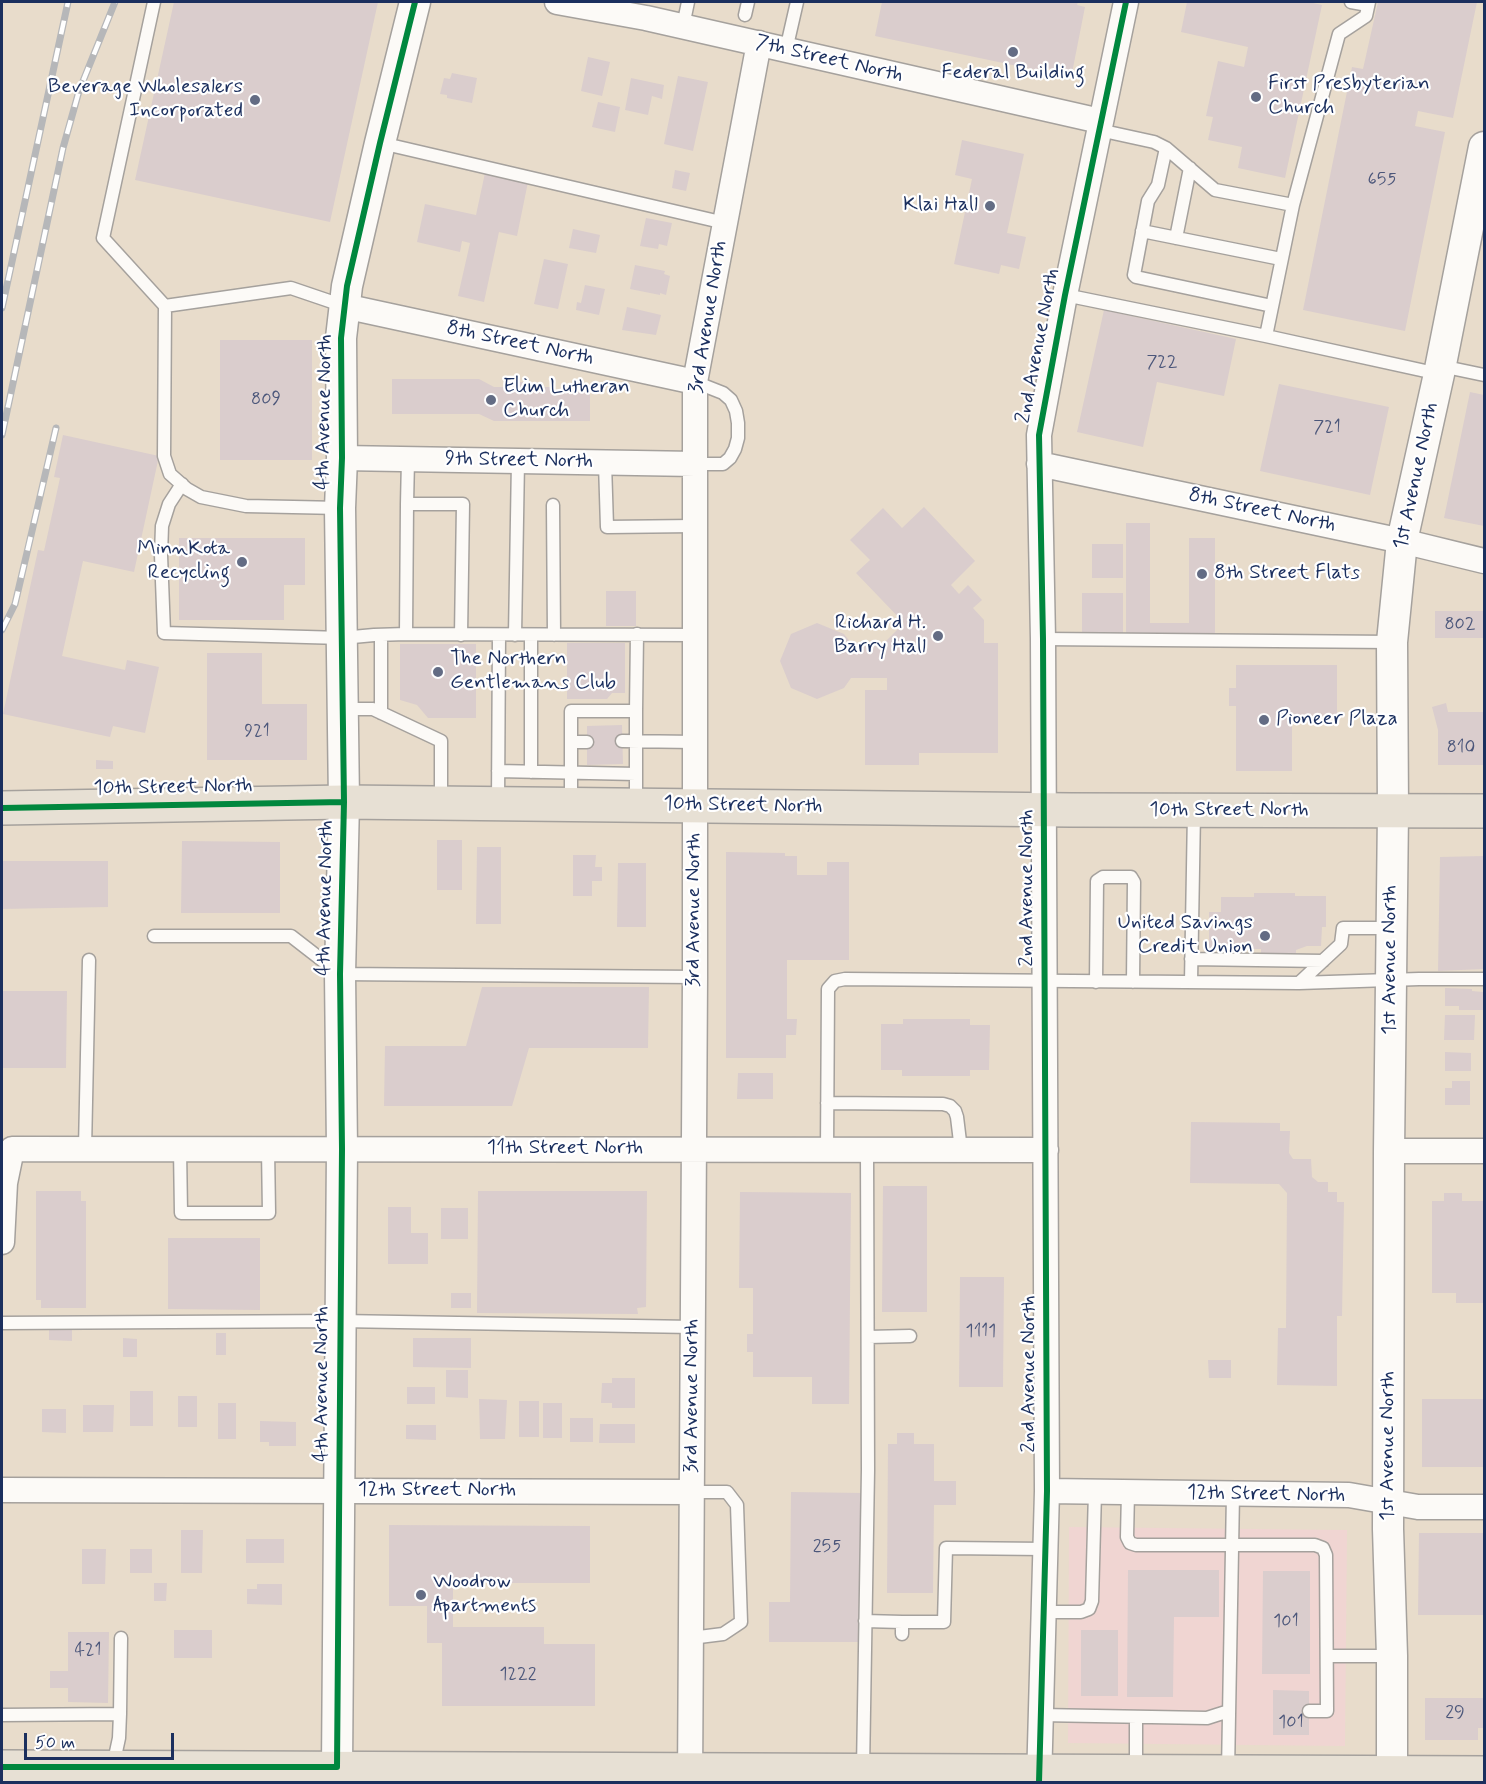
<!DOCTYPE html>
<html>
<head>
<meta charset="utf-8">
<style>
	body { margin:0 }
	#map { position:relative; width:1486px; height:1784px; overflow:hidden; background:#e8dccb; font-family:Mynerve,sans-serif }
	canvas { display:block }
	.frame { position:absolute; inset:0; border:3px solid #1b2f5e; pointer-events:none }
	.scale { position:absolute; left:24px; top:1733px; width:150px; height:27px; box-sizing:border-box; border:3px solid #1b2f5e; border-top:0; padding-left:8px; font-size:18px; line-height:21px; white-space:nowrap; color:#1b2f5e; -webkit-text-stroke:4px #fff; paint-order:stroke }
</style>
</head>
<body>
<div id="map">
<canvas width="1486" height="1784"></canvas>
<div class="frame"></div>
<div class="scale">50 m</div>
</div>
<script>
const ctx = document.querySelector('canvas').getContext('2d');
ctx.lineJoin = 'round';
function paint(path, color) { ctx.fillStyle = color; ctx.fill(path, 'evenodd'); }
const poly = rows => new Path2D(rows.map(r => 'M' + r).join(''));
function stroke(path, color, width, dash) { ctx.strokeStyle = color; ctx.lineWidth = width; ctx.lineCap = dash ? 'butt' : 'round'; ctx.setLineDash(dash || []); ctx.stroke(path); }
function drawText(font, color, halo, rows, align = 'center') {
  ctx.font = font + ' Mynerve,sans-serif'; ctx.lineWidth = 4.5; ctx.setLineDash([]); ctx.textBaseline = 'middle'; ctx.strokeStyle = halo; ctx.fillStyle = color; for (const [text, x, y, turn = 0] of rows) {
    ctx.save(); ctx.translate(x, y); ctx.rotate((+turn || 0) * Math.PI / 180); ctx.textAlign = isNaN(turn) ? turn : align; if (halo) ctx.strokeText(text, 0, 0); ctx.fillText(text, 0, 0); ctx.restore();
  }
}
paint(poly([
	[1069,1527,1347,1530,1345,1746,1068,1743]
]), '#f0d5d2');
paint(poly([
	[174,2,378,2,330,222,135,180],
	[882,2,1078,2,1077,5,1085,7,1072,73,1047,68,1046,72,875,36],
	[1187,2,1308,2,1322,5,1285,178,1238,168,1242,147,1208,140,1213,117,1206,116,1218,61,1244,67,1248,47,1181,32],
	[1378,2,1477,2,1453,118,1418,111,1415,126,1445,132,1405,331,1303,310,1352,67,1363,69],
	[588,57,610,62,602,96,581,91],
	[452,73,477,78,472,103,447,98,447,95,440,94,444,78,450,79],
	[678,76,708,82,693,151,664,144],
	[631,78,664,85,662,99,652,96,648,115,625,110],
	[598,102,620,107,615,132,592,127],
	[962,140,1024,154,1007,233,1026,237,1019,269,1001,265,999,274,954,264,972,179,955,175],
	[675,170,690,173,686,191,672,188],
	[485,173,528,182,517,236,499,232,484,302,458,296,470,243,462,241,460,252,417,242,425,204,476,215],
	[646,218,672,223,667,246,659,244,658,249,640,246],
	[573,229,600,235,596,253,569,248],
	[544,259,568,264,558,309,534,304],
	[635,265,665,271,664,274,670,276,666,295,660,293,660,295,630,289],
	[585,285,605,289,599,315,576,310,577,302,581,303],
	[627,307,661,315,656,335,622,330],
	[1104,310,1236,339,1224,396,1157,382,1143,447,1077,432],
	[220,340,312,340,312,460,220,460],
	[392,379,479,379,494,387,508,387,508,382,531,382,531,387,554,387,554,392,590,392,590,421,494,421,479,414,392,414],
	[1279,384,1389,407,1370,495,1260,471],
	[1470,392,1484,395,1484,526,1444,518],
	[63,435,159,456,134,572,83,561,62,656,125,670,127,660,159,667,145,733,113,726,110,737,3,714,38,550,44,551,60,478,54,477],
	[924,507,975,561,951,585,959,594,968,585,982,600,973,608,984,620,984,643,998,643,998,753,919,753,919,765,865,765,865,690,887,690,887,678,851,678,844,688,817,699,791,688,780,661,791,634,817,623,844,634,851,643,884,643,904,623,856,573,870,560,850,540,883,508,902,528],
	[1126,523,1150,523,1150,623,1189,623,1189,538,1215,538,1215,633,1126,633],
	[179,538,305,538,305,585,284,585,284,620,179,620],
	[1092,544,1123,544,1123,578,1092,578],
	[606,591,636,591,636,626,606,626],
	[1082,593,1123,593,1123,634,1082,634],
	[1435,611,1484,611,1484,638,1435,638],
	[567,643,625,643,625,693,612,693,607,699,567,699],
	[400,644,476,644,476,718,428,718,417,705,400,700],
	[207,653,262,653,262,704,307,704,307,760,207,760],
	[1236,665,1337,665,1337,716,1292,716,1292,771,1236,771,1236,706,1229,706,1229,688,1236,688],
	[1446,703,1448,712,1484,712,1484,765,1438,765,1438,730,1432,707],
	[622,725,623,764,587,765,587,726],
	[96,760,113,761,113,769,96,769],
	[437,840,462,840,462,890,437,890],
	[182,841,280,842,280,913,181,913],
	[477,847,501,847,501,924,476,924],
	[726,852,785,853,785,856,797,856,797,875,827,875,827,862,849,862,849,960,787,960,787,1019,797,1019,796,1035,786,1035,786,1058,726,1058],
	[573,855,596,855,595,867,602,867,602,881,592,881,592,896,573,896],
	[1484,856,1484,969,1438,971,1440,857],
	[2,861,108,861,108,907,2,909],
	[618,863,646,863,646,927,617,927],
	[1254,893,1295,893,1295,896,1326,896,1326,927,1322,927,1321,946,1307,946,1296,950,1296,962,1261,962,1261,949,1209,949,1209,912,1221,912,1221,897,1254,897],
	[482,987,649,987,648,1048,529,1048,512,1106,384,1106,385,1046,466,1046],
	[1445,988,1472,989,1472,991,1483,992,1483,1010,1459,1010,1459,1006,1445,1006],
	[2,991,67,991,66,1068,2,1068],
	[1445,1015,1475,1015,1474,1040,1444,1040],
	[903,1019,970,1019,970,1025,990,1025,989,1070,970,1070,970,1076,902,1076,902,1070,881,1070,881,1024,903,1024],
	[1445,1052,1471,1053,1471,1071,1445,1071],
	[738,1073,773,1073,773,1099,737,1099],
	[1452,1081,1470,1081,1470,1105,1445,1105,1445,1088,1452,1088],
	[1191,1122,1280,1123,1280,1131,1290,1131,1289,1153,1293,1159,1311,1159,1312,1177,1318,1182,1328,1182,1328,1192,1337,1192,1337,1202,1344,1202,1342,1316,1337,1316,1337,1386,1277,1385,1278,1328,1286,1328,1287,1193,1279,1184,1190,1183],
	[883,1186,927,1186,927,1312,882,1312],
	[36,1191,81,1191,81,1201,86,1201,86,1308,41,1308,41,1300,36,1300],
	[478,1191,647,1191,646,1307,637,1308,638,1314,477,1313],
	[740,1192,851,1193,849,1404,812,1404,812,1377,753,1377,753,1352,747,1352,747,1334,753,1334,753,1288,739,1288],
	[1444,1193,1462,1193,1462,1201,1484,1201,1484,1303,1456,1303,1456,1293,1432,1293,1432,1201,1444,1201],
	[388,1207,411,1207,411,1233,428,1233,428,1264,388,1264],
	[441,1208,468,1208,468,1239,441,1239],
	[168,1238,260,1238,260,1310,168,1309],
	[960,1277,1004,1277,1003,1387,959,1387],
	[451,1293,471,1293,471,1308,451,1308],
	[49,1327,72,1327,72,1341,49,1340],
	[216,1333,226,1333,226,1355,216,1355],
	[123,1338,137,1339,137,1357,123,1357],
	[413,1338,471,1338,471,1368,413,1367],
	[1208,1360,1231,1360,1231,1378,1209,1378],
	[446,1370,468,1370,468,1398,446,1397],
	[612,1378,635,1378,635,1408,612,1408,612,1403,601,1403,602,1383,612,1383],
	[407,1387,435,1387,435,1404,407,1404],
	[130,1391,153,1391,153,1426,130,1426],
	[178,1396,197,1396,197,1427,178,1427],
	[479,1399,507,1400,505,1439,480,1439],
	[1422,1399,1484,1399,1484,1467,1422,1467],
	[519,1401,539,1401,539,1437,519,1437],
	[218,1403,236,1403,236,1439,218,1439],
	[543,1403,562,1403,562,1438,543,1438],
	[83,1405,114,1405,113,1432,83,1432],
	[42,1409,66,1409,66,1433,42,1432],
	[570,1418,593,1418,593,1442,570,1442],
	[260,1421,296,1422,296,1446,269,1446,269,1442,260,1442],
	[600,1424,635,1424,635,1443,599,1443],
	[406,1425,436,1425,436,1440,406,1439],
	[897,1433,914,1433,914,1444,934,1444,934,1481,956,1481,956,1505,934,1505,933,1593,887,1593,888,1444,897,1444],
	[791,1492,864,1493,863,1642,769,1642,769,1602,790,1602],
	[389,1525,590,1526,590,1583,453,1583,453,1627,544,1627,544,1644,595,1644,595,1706,442,1706,442,1643,427,1643,427,1606,389,1606],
	[181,1530,203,1530,202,1573,181,1573],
	[1419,1533,1484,1533,1484,1615,1418,1615],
	[246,1539,284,1539,284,1563,246,1563],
	[82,1549,106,1549,105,1584,82,1584],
	[130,1549,152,1549,152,1573,130,1573],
	[1128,1570,1219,1570,1219,1617,1174,1617,1173,1697,1127,1697],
	[1263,1571,1310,1571,1310,1674,1262,1674],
	[154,1583,167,1583,166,1601,154,1601],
	[257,1584,282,1584,282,1605,247,1604,247,1589,257,1589],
	[174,1630,212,1630,212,1658,174,1658],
	[1081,1630,1118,1630,1118,1696,1081,1696],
	[68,1632,109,1632,108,1703,68,1702,68,1688,50,1688,50,1671,68,1671],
	[1273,1690,1309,1691,1309,1735,1273,1735],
	[1425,1698,1484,1698,1484,1728,1478,1728,1478,1740,1425,1740]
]), '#dacdcd');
const service = poly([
	[154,2,103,238,165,306,164,456,170,474,187,489,201,497,246,506,340,508],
	[1351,2,1368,5],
	[745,15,748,2],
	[683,26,688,2],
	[786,50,797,2],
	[1099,130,1154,142,1166,148,1215,190,1293,205],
	[381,143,725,223],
	[1166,148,1158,185,1148,201,1134,275,1136,277,1272,306],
	[1142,231,1281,259],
	[1176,238,1190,168],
	[1065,295,1266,336,1439,374],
	[165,306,291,288,344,306],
	[1266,336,1293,205,1339,34,1366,16,1369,2],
	[1441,366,1484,375],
	[408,460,407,504,463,504,461,635],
	[605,463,607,527,694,526],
	[695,464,723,464,730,458,735,449,738,438,738,423,736,411,731,400,723,393,695,382],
	[182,484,169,504,162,526,161,555,164,633,342,638,374,635,406,634,695,635],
	[553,505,554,635],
	[406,634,407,504],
	[515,635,518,461],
	[1043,639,1392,642],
	[343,709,373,709,441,741,441,803],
	[381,713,381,635],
	[622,741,695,742],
	[571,742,587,742],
	[498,771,636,774,636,803],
	[531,772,531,635],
	[636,774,636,711],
	[498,802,499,635],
	[571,803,571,711,636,711,637,634],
	[154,936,291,936,340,974,695,977],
	[1191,959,1323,961],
	[1096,982,1097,881,1103,877,1131,877,1134,882,1133,982],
	[1191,982,1194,812],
	[1299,983,1341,944,1343,928,1391,928],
	[827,1103,943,1104,950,1106,955,1111,957,1117,961,1150],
	[85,1149,89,960],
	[180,1149,181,1213,269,1213,268,1149],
	[827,1150,828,989,835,981,845,979,1299,983,1419,979,1484,979],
	[2,1323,340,1321,693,1327],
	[868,1337,910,1336],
	[1128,1492,1127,1537,1130,1543,1136,1545,1315,1545,1323,1548,1326,1555,1327,1711,1309,1711],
	[1044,1612,1081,1612,1089,1609,1092,1601,1095,1492],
	[865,1621,902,1622,902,1634],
	[902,1622,944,1622,946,1548,1045,1549],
	[691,1638,723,1634,741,1622,737,1505,727,1492,692,1492],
	[1328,1656,1392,1656],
	[2,1715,120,1714,121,1638],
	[1040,1715,1207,1718,1229,1711],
	[113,1766,119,1738,120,1714],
	[863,1769,868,1470,867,1150],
	[1136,1770,1136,1717],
	[1228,1771,1233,1494]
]);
const minor = poly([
	[557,2,646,18,1100,121],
	[344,306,695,382],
	[342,458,695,464],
	[1039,464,1402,541,1484,561],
	[1389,1151,1484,1151],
	[2,1242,5,1183,12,1149,1046,1150],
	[2,1490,692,1492],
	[1047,1491,1349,1495,1418,1507,1484,1507],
	[690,1782,695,977,695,382,759,43],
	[1039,1782,1047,1491,1043,639,1039,435,1065,295,1126,2]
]);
const tertiary = poly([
	[337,1767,342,1149,340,974,344,802,340,508,342,458,341,338,347,286,380,143,415,2],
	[1392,1782,1392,1656,1388,1529,1389,1151,1393,811,1392,642,1402,541,1439,374,1484,147]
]);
const primary = poly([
	[2,808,344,802,1071,810,1484,811],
	[2,1767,1484,1773]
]);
stroke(service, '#a5a19d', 15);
stroke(minor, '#a5a19d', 27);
stroke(tertiary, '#a5a19d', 33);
stroke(primary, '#a5a19d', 36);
stroke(service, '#fcfaf7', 12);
stroke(minor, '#fcfaf7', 24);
stroke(tertiary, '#fcfaf7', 30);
stroke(primary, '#e7e0d4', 33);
const rail = poly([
	[2,308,68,2],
	[2,435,63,148,79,91,115,2],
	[2,630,15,604,56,428]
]);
stroke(rail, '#b6b7b9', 7);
stroke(rail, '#fff', 4.5, [14]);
stroke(poly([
	[2,808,344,802],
	[2,1767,337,1767,342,1149,340,974,344,802,340,508,342,458,341,338,347,286,380,143,415,2],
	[1039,1782,1047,1491,1043,639,1039,435,1065,295,1126,2]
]), '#00873e', 6);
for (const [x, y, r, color] of [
	[1013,52,6,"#636c84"],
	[1256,97,6,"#636c84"],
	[255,100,6,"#636c84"],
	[990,206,6,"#636c84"],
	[491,400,6,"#636c84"],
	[242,562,6,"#636c84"],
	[1202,574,6,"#636c84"],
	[938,636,6,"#636c84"],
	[438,672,6,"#636c84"],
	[1264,720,6,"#636c84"],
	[1265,936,6,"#636c84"],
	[421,1595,6,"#636c84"]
]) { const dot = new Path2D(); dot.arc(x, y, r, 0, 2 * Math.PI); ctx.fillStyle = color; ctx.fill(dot); stroke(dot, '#fff', 2); }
drawText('18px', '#4b567a', null, [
	["655",1382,180],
	["722",1162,363],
	["809",266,400],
	["721",1327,428],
	["802",1460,625],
	["921",257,732],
	["810",1461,748],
	["1111",981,1332],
	["255",827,1547],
	["101",1286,1622],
	["421",88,1651],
	["1222",518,1675],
	["29",1455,1713],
	["101",1291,1723]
]);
drawText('21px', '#1b2f5e', '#fff', [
	["7th Street North",829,60,13],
	["3rd Avenue North",709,317,-81],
	["8th Street North",520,344,12],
	["2nd Avenue North",1039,346,-79],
	["4th Avenue North",325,412,-89],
	["9th Street North",519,461,1],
	["1st Avenue North",1417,476,-78],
	["8th Street North",1262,511,12],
	["10th Street North",173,788,-1],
	["10th Street North",743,806,1],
	["10th Street North",1229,811],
	["2nd Avenue North",1028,888,-90],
	["4th Avenue North",326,898,-89],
	["3rd Avenue North",695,910,-90],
	["1st Avenue North",1391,960,-90],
	["11th Street North",565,1149],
	["2nd Avenue North",1030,1374,-90],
	["4th Avenue North",323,1384,-90],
	["3rd Avenue North",693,1396,-90],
	["1st Avenue North",1389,1446,-90],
	["12th Street North",437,1491],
	["12th Street North",1266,1495,1]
]);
drawText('21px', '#1b2f5e', '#fff', [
	["Federal Building",1013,74,"center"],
	["First Presbyterian",1268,85],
	["Church",1268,109],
	["Beverage Wholesalers",243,88,"right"],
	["Incorporated",243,112,"right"],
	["Klai Hall",978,206,"right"],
	["Elim Lutheran",503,388],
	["Church",503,412],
	["MinnKota",230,550,"right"],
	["Recycling",230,574,"right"],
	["8th Street Flats",1214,574],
	["Richard H.",926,624,"right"],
	["Barry Hall",926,648,"right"],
	["The Northern",450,660],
	["Gentlemans Club",450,684],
	["Pioneer Plaza",1276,720],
	["United Savings",1253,924,"right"],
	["Credit Union",1253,948,"right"],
	["Woodrow",433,1583],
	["Apartments",433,1607]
], 'left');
</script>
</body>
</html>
